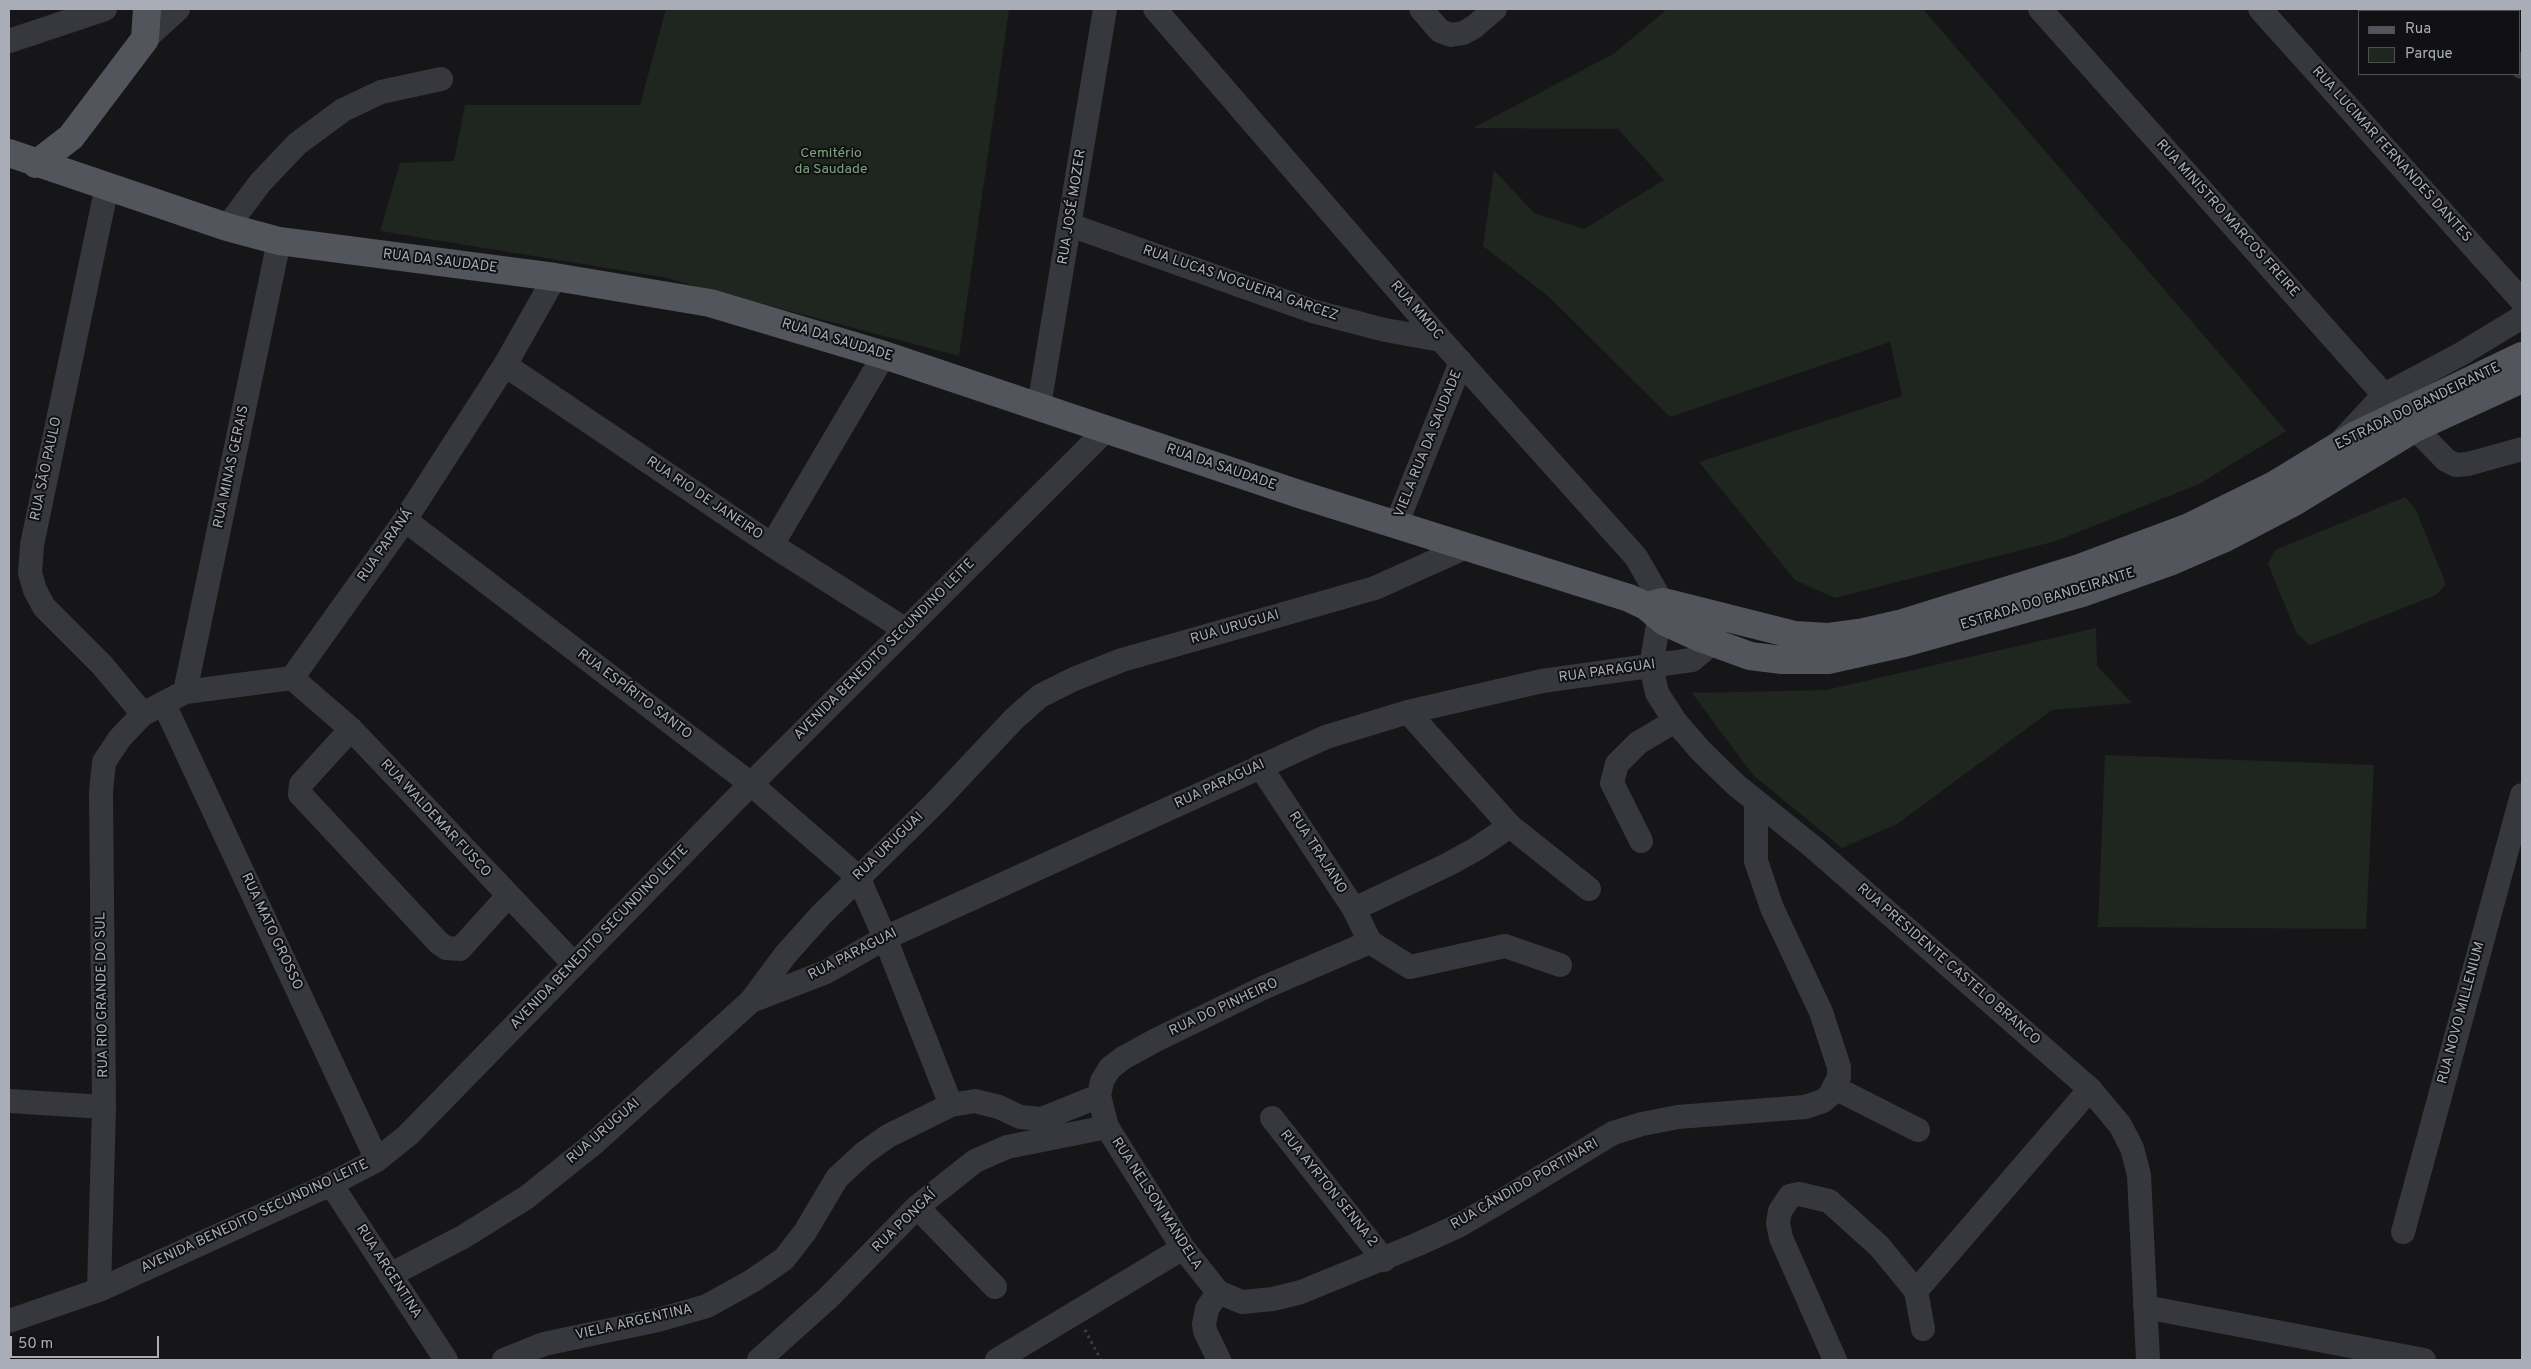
<!DOCTYPE html>
<html>
<head>
<meta charset="utf-8">
<style>
	body { margin:0 }
	#map { position:relative; width:2531px; height:1369px; overflow:hidden; background:#161618; font-family:Overpass,sans-serif }
	canvas { display:block }
	.frame { position:absolute; inset:0; border:10px solid #a8adb8; pointer-events:none }
	.legend { position:absolute; left:2358px; top:10px; width:162px; height:65px; box-sizing:border-box; background:#111113; border:1px solid #4d4f55; margin:0; padding:6px 9px; list-style:none; font-size:15px; color:#a8adb8 }
	.legend li { display:flex; align-items:center; gap:10px; height:25px }
	.legend b { width:25px; border:1px solid #4d4f55 }
	.scale { position:absolute; left:10px; top:1336px; width:149px; height:22px; box-sizing:border-box; border:2px solid #a8adb8; border-top:0; padding-left:6px; font-size:15px; line-height:18px; white-space:nowrap; color:#a8adb8; -webkit-text-stroke:4px #111113; paint-order:stroke }
</style>
</head>
<body>
<div id="map">
<canvas width="2531" height="1369"></canvas>
<div class="frame"></div>
<ul class="legend">
<li><b style="height:6px;background:#53555c"></b>Rua</li>
<li><b style="height:14px;background:#1e261f"></b>Parque</li>
</ul>
<div class="scale">50 m</div>
</div>
<script>
const ctx = document.querySelector('canvas').getContext('2d');
ctx.lineJoin = 'round';
function paint(path, color) { ctx.fillStyle = color; ctx.fill(path, 'evenodd'); }
const poly = rows => new Path2D(rows.map(r => 'M' + r).join(''));
function stroke(path, color, width, dash) { ctx.strokeStyle = color; ctx.lineWidth = width; ctx.lineCap = dash ? 'butt' : 'round'; ctx.setLineDash(dash || []); ctx.stroke(path); }
function drawText(font, color, halo, rows, align = 'center') {
  ctx.font = font + ' Overpass,sans-serif'; ctx.lineWidth = 4; ctx.setLineDash([]); ctx.textBaseline = 'middle'; ctx.strokeStyle = halo; ctx.fillStyle = color; for (const [text, x, y, turn = 0] of rows) {
    ctx.save(); ctx.translate(x, y); ctx.rotate((+turn || 0) * Math.PI / 180); ctx.textAlign = isNaN(turn) ? turn : align; if (halo) ctx.strokeText(text, 0, 0); ctx.fillText(text, 0, 0); ctx.restore();
  }
}
paint(poly([
	[666,9,1009,9,959,356,662,277,380,231,400,163,454,161,465,105,640,105],
	[1667,9,1923,9,2286,431,2199,484,2056,541,1835,598,1795,580,1699,462,1902,396,1890,342,1670,417,1548,296,1483,246,1494,170,1534,213,1584,229,1664,180,1618,129,1473,128,1615,53],
	[2405,497,2415,508,2446,584,2436,595,2310,645,2297,634,2268,564,2275,550],
	[2096,628,2097,666,2132,703,2052,710,1897,824,1842,848,1753,775,1692,693,1826,690],
	[2105,755,2374,765,2366,929,2098,927]
]), '#1e261f');
stroke(poly([
	[1085,1330,1101,1360]
]), '#3d3f44', 3, [2.5, 4]);
stroke(poly([
	[1155,9,1441,340,1636,557,1662,602,1651,666,1657,693,1675,721,1701,751,1736,785,1813,847,2090,1089,2120,1125,2132,1148,2139,1175,2148,1360],
	[1421,9,1440,31,1451,35,1463,33,1474,27,1495,9],
	[2040,9,2401,414,2446,460,2456,465,2468,464,2522,449],
	[2260,9,2522,301],
	[2470,9,2472,11],
	[145,39,178,9],
	[9,41,105,9],
	[2520,64,2522,67],
	[107,186,32,545,30,573,35,590,44,607,102,665,143,714],
	[1070,225,1312,311,1385,330,1441,340],
	[227,227,260,183,297,144,343,110,381,92,441,79],
	[505,365,772,545,906,630],
	[1039,406,1105,9],
	[2343,439,2384,395,2461,354,2522,317],
	[405,520,751,784,858,877,885,938,951,1105],
	[1396,525,1461,362],
	[772,545,884,355],
	[292,678,351,729,574,964],
	[185,692,279,241],
	[164,704,377,1160],
	[1408,712,1510,826,1589,889],
	[351,729,301,784,300,794,439,943,446,948,460,949,508,896],
	[1260,766,1354,909,1370,942],
	[1641,841,1612,783,1617,764,1638,743,1675,721],
	[1354,909,1449,864,1476,849,1510,826],
	[1370,942,1265,987,1156,1040,1123,1058,1110,1068,1102,1081,1099,1096,1107,1127,1183,1248,1218,1292,1242,1302,1273,1299,1301,1292,1416,1245,1460,1225,1508,1197,1613,1133,1642,1124,1678,1117,1805,1107,1823,1101,1830,1095,1839,1077,1839,1067,1821,1012,1772,908,1756,861,1756,801],
	[1370,942,1410,967,1505,946,1560,965],
	[751,1001,826,972,885,938,1326,737,1408,712,1542,681,1692,660,1712,643],
	[1835,1088,1918,1130],
	[9,1101,104,1107],
	[1272,1118,1384,1260],
	[331,1184,446,1360],
	[917,1207,995,1287],
	[2403,1232,2522,795],
	[390,1275,463,1237,527,1197,593,1144,751,1001,786,954,821,915,934,804,1014,719,1040,696,1074,679,1122,660,1375,588,1464,548],
	[99,1290,104,1107,101,792,104,762,120,738,143,714,185,692,292,678,405,520,505,365,555,277],
	[1916,1291,2090,1089],
	[1218,1292,1207,1309,1204,1324,1205,1331,1219,1360],
	[2145,1307,2424,1360],
	[9,1321,99,1290,331,1184,377,1160,408,1135,734,801,1107,429],
	[504,1360,544,1344,658,1320,707,1306,752,1281,784,1259,805,1232,837,1178,864,1153,888,1136,951,1105,975,1101,999,1107,1020,1117,1042,1119,1099,1096],
	[759,1360,828,1298,917,1207,975,1161,1007,1147,1107,1127],
	[997,1360,1183,1248],
	[1835,1360,1781,1238,1778,1223,1780,1211,1790,1196,1799,1194,1829,1201,1879,1246,1916,1291,1923,1329]
]), '#37383d', 24);
stroke(poly([
	[9,153,227,227,279,241,555,277,710,303,884,355,1302,495,1629,598,1646,606,1665,622,1698,637,1750,656,1782,660,1828,660,1904,643,2082,593,2172,561,2223,539,2294,502,2415,428,2522,379],
	[36,164,71,137,145,39,147,9],
	[1646,606,1662,602,1672,604,1795,635,1827,637,1864,632,1899,624,2079,568,2189,527,2276,484,2356,435,2522,356]
]), '#53555c', 28);
drawText('14px', '#7fa381', '#111113', [
	["Cemitério",831,154],
	["da Saudade",831,170]
]);
drawText('14px', '#a8adb8', '#111113', [
	["RUA LUCIMAR FERNANDES DANTES",2391,155,48],
	["RUA JOSÉ MOZER",1073,207,-81],
	["RUA MINISTRO MARCOS FREIRE",2227,219,48],
	["RUA DA SAUDADE",440,262,7],
	["RUA LUCAS NOGUEIRA GARCEZ",1240,284,19],
	["RUA MMDC",1416,311,49],
	["RUA DA SAUDADE",837,341,17],
	["ESTRADA DO BANDEIRANTE",2418,407,-26],
	["VIELA RUA DA SAUDADE",1429,444,-68],
	["RUA MINAS GERAIS",232,467,-78],
	["RUA DA SAUDADE",1221,468,19],
	["RUA SÃO PAULO",47,469,-78],
	["RUA RIO DE JANEIRO",704,499,34],
	["RUA PARANÁ",386,546,-55],
	["ESTRADA DO BANDEIRANTE",2048,600,-17],
	["RUA URUGUAI",1235,628,-16],
	["AVENIDA BENEDITO SECUNDINO LEITE",885,650,-45],
	["RUA PARAGUAI",1607,672,-8],
	["RUA ESPÍRITO SANTO",634,695,37],
	["RUA PARAGUAI",1220,785,-25],
	["RUA WALDEMAR FUSCO",435,819,47],
	["RUA URUGUAI",889,847,-44],
	["RUA TRAJANO",1317,853,57],
	["RUA MATO GROSSO",271,932,65],
	["AVENIDA BENEDITO SECUNDINO LEITE",600,938,-46],
	["RUA PARAGUAI",853,955,-27],
	["RUA PRESIDENTE CASTELO BRANCO",1948,965,41],
	["RUA RIO GRANDE DO SUL",103,995,-91],
	["RUA DO PINHEIRO",1224,1008,-25],
	["RUA NOVO MILLENIUM",2462,1013,-75],
	["RUA URUGUAI",604,1132,-41],
	["RUA CÂNDIDO PORTINARI",1525,1185,-30],
	["RUA AYRTON SENNA 2",1328,1189,51],
	["RUA NELSON MANDELA",1156,1204,57],
	["AVENIDA BENEDITO SECUNDINO LEITE",255,1217,-25],
	["RUA PONGAÍ",905,1222,-44],
	["RUA ARGENTINA",388,1272,57],
	["VIELA ARGENTINA",634,1323,-13]
]);
</script>
</body>
</html>
